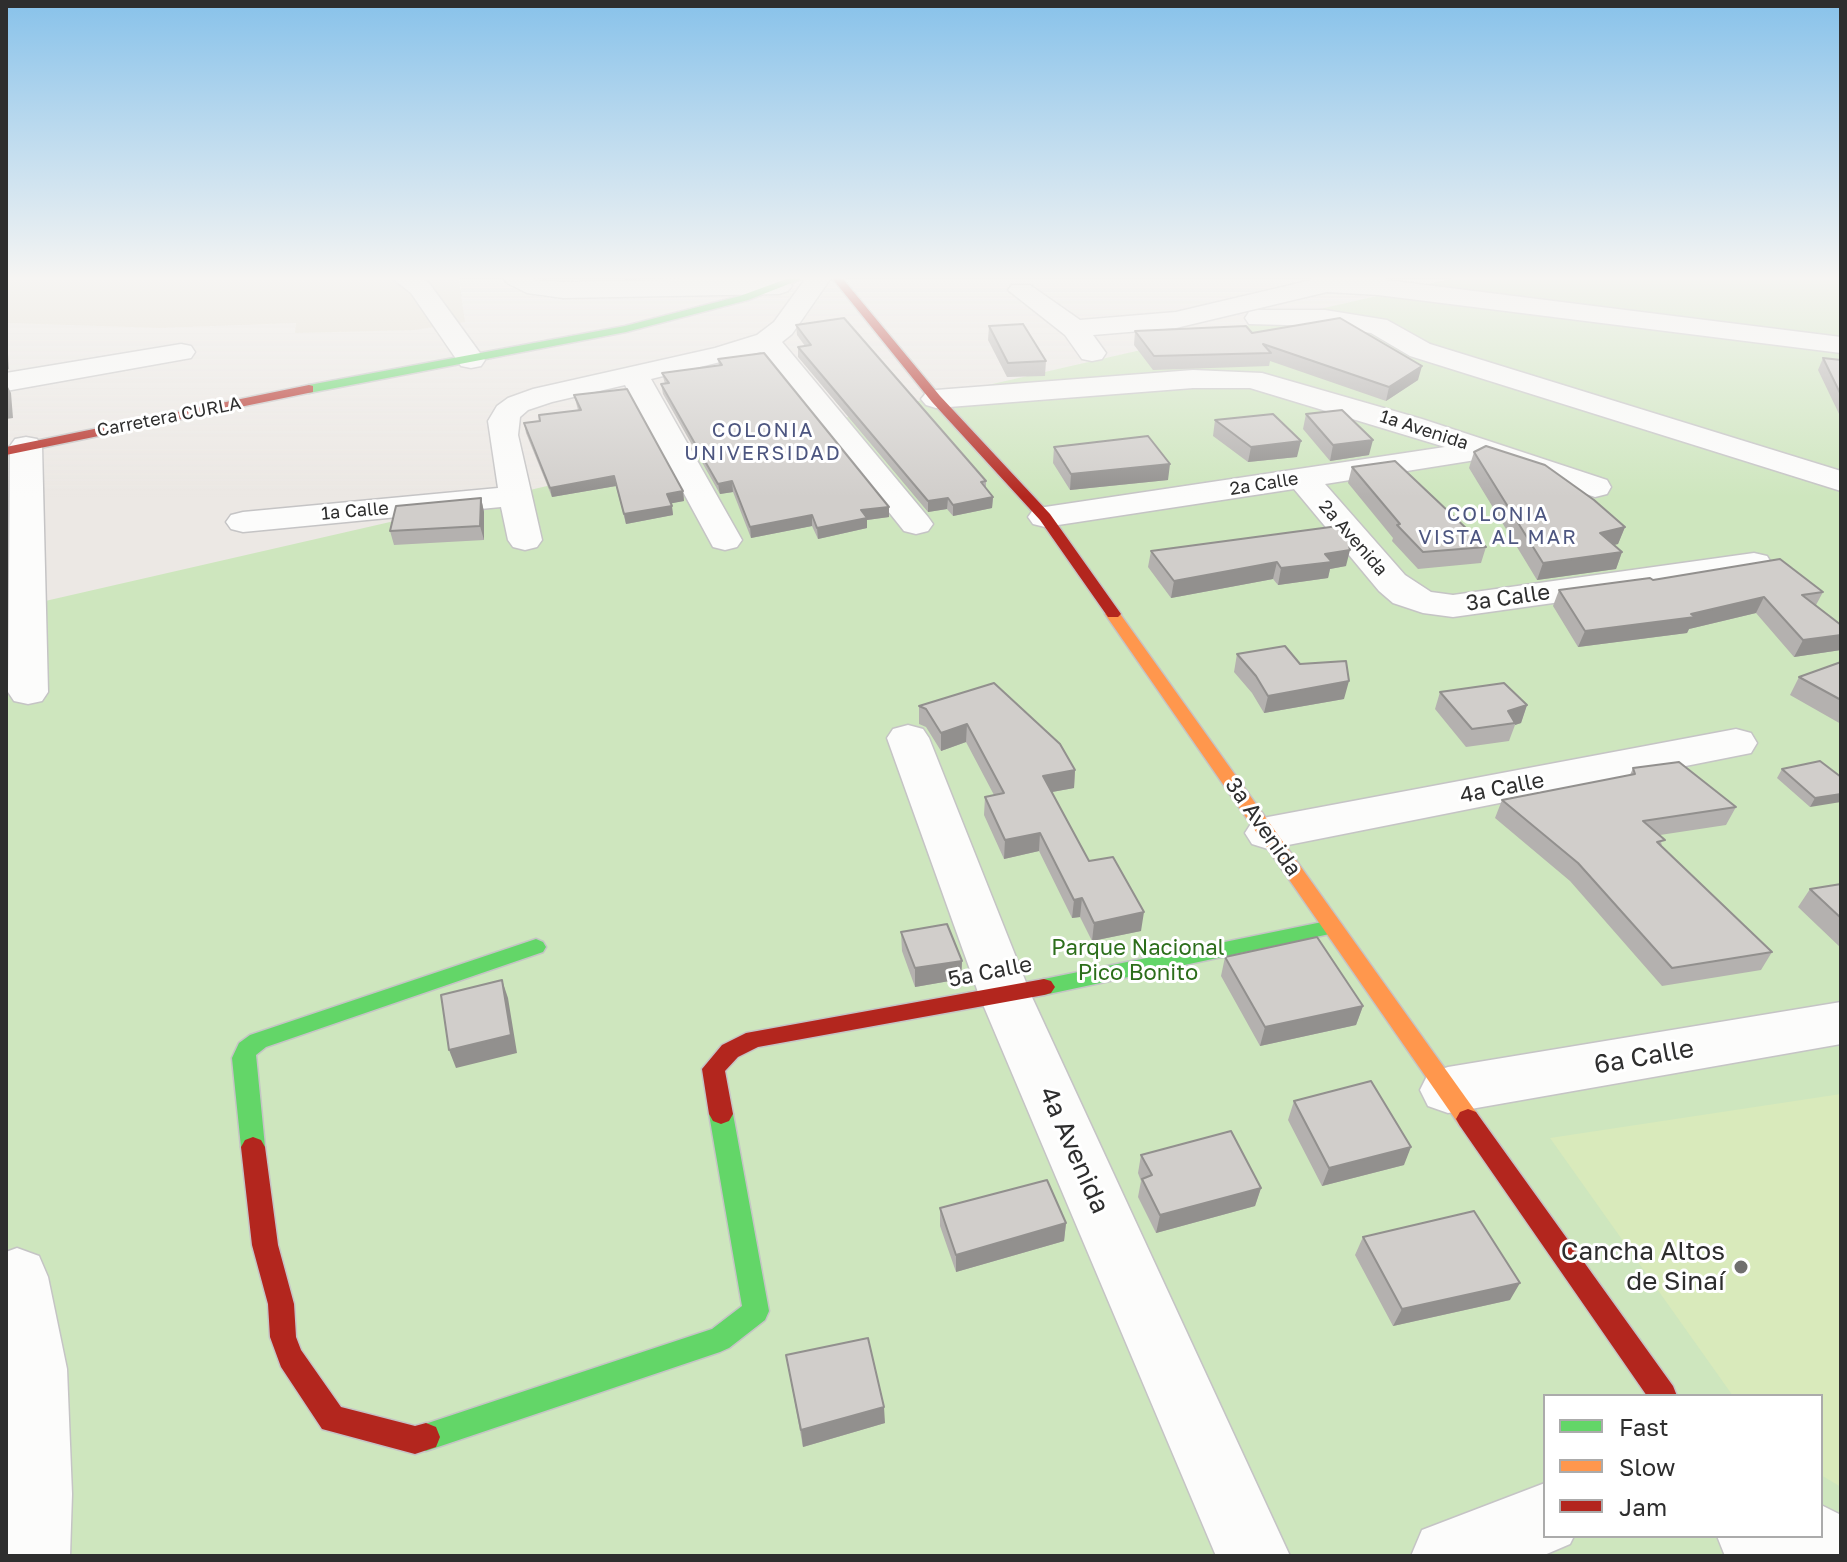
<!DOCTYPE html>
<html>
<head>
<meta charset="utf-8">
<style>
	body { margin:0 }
	#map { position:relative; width:1847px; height:1562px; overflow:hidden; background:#ece8e4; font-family:"Golos Text",sans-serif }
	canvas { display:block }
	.frame { position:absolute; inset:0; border:8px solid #2e2e2e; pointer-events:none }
	.legend { position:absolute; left:1543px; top:1394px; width:280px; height:144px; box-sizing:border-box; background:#fff; border:2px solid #ababab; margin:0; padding:10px 14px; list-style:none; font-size:24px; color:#2e2e2e }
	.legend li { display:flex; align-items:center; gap:16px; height:40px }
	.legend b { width:40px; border:2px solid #ababab }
</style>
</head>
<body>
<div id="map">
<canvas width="1847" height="1562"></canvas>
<div class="frame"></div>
<ul class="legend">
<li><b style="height:10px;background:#63d668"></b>Fast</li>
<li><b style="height:10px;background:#ff974d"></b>Slow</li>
<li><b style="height:10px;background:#b3261e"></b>Jam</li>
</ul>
</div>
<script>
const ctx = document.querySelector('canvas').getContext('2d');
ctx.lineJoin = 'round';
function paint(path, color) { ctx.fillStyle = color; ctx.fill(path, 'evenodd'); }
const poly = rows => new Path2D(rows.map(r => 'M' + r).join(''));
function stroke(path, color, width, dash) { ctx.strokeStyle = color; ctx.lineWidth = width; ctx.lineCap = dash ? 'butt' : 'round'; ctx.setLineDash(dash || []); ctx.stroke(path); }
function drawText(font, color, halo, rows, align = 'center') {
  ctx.font = font + ' "Golos Text",sans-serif'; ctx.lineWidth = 6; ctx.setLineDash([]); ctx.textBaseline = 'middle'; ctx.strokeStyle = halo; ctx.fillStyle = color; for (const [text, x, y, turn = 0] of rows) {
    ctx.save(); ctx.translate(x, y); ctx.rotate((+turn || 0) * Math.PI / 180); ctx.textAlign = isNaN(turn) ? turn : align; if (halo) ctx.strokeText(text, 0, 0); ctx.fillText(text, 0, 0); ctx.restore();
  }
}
paint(poly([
	[6,278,459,278,465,322,415,330,295,333,296,323,159,328,6,323]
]), '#e6e0d3');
paint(poly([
	[1455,278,1841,278,1841,1556,6,1556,6,610],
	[1545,1396,1821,1396,1821,1536,1545,1536]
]), '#cee6be');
paint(poly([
	[1841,1094,1841,1487,1821,1475,1821,1396,1733,1396,1550,1138]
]), '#d9eabb');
const street = poly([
	[392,278,421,278,429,283,485,360,481,366,471,368,461,366,411,293,392,278],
	[504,278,563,282,779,278,788,281,792,286,788,291,779,294,563,298,527,293,507,283,504,278],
	[806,278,831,278,792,334,782,342,928,517,933,524,928,531,916,534,904,531,761,352,651,379,742,540,737,547,725,550,713,547,625,385,552,402,528,410,520,417,518,435,542,540,537,547,525,550,513,547,508,540,501,507,243,532,231,529,226,522,231,515,243,512,498,488,488,421,497,406,508,398,533,389,715,348,757,335,774,322,806,278],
	[1320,278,1378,279,1841,337,1841,353,1378,295,1327,292,1176,328,1093,335,1106,353,1102,359,1092,361,1082,359,1065,335,1008,290,1012,285,1030,285,1080,320,1176,312,1320,278],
	[1258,310,1325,310,1387,320,1430,344,1841,471,1841,491,1410,356,1371,333,1325,326,1249,324,1245,318,1249,312,1258,310],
	[181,344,191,346,195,352,191,358,6,391,6,373,181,344],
	[1193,370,1262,373,1422,419,1607,480,1611,487,1607,494,1595,497,1482,459,1325,484,1405,575,1431,592,1453,595,1754,553,1767,556,1772,564,1767,572,1754,575,1453,617,1423,613,1393,603,1379,591,1294,489,1045,527,1033,524,1028,517,1033,510,1045,507,1445,447,1250,388,1193,388,936,408,926,405,921,399,926,393,936,390,1193,370],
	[26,437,37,439,42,446,48,692,42,701,28,704,14,701,8,692,10,446,15,439,26,437],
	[908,725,923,729,929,738,1031,995,1290,1556,1216,1556,979,995,887,738,893,729,908,725],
	[1736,729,1751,733,1757,743,1751,753,1268,849,1252,844,1245,833,1252,822,1268,817,1736,729],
	[1841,1002,1841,1044,1448,1113,1428,1106,1420,1090,1428,1074,1448,1067,1841,1002],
	[17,1248,39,1256,48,1277,67,1369,72,1494,70,1556,6,1556,6,1252,17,1248],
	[1545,1483,1545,1536,1574,1536,1570,1544,1542,1556,1411,1556,1422,1530,1545,1483],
	[1821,1505,1841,1515,1841,1556,1725,1556,1717,1536,1821,1536,1821,1505]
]);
const fast = poly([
	[789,278,804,278,748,300,626,332,309,393,303,389,309,385,625,326,740,296,789,278],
	[1332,920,1339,922,1342,927,1339,932,1044,995,1037,993,1033,987,1037,981,1044,979,1332,920],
	[536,939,543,942,546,947,543,952,266,1047,256,1055,265,1147,261,1154,253,1157,245,1154,241,1147,232,1058,239,1043,250,1035,536,939],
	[721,1104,729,1107,733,1114,769,1311,765,1320,729,1348,720,1352,426,1451,416,1447,412,1437,416,1427,712,1329,742,1306,709,1114,713,1107,721,1104]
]);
const slow = poly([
	[1113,609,1118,611,1476,1112,1480,1119,1476,1126,1468,1129,1460,1126,1105,614,1113,609]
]);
const jam = poly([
	[832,278,842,278,940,396,1050,514,1121,614,1118,617,1108,617,1040,520,932,402,832,278],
	[309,385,313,386,313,392,6,455,6,447,309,385],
	[1044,979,1051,981,1055,987,1051,993,1044,995,758,1047,738,1057,725,1071,733,1114,729,1121,721,1124,713,1121,709,1114,702,1069,722,1045,746,1033,1044,979],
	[1468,1109,1476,1112,1673,1386,1677,1396,1647,1396,1460,1126,1456,1119,1460,1112,1468,1109],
	[253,1137,261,1140,265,1147,278,1245,294,1304,296,1337,301,1350,341,1407,415,1426,426,1423,436,1427,440,1437,436,1447,415,1454,322,1429,281,1367,270,1337,268,1304,252,1245,241,1147,245,1140,253,1137]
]);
stroke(street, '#c5c4c5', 3);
stroke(fast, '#c5c4c5', 3);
stroke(slow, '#c5c4c5', 3);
stroke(jam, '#c5c4c5', 3);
paint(street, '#fcfcfb');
paint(fast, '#63d668');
paint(slow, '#ff974d');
paint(jam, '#b3261e');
paint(poly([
	[796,325,986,481,986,488,993,497,992,508,953,516,947,509,928,512,798,357,798,347,805,346,797,335],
	[989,326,1046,361,1045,376,1007,377,988,340],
	[1135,331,1252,333,1418,380,1386,401,1270,361,1269,366,1153,370,1134,345],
	[1823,358,1841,360,1841,414,1840,416,1818,370],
	[718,359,889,517,867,520,867,528,818,539,812,526,751,538,733,492,720,494,663,394,661,384,665,384,662,373,719,366],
	[574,395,683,491,684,501,671,503,673,515,626,524,616,486,552,497,526,433,524,423,540,421,578,410],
	[1306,414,1369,455,1330,461,1303,429],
	[1215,420,1297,457,1248,462,1213,436],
	[1054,447,1168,480,1070,490,1053,463],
	[1474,452,1625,527,1618,544,1613,545,1622,552,1616,569,1537,580,1469,468],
	[1352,467,1486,547,1481,563,1418,569,1392,541,1393,538,1348,483],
	[481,498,484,512,484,540,394,545,390,531],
	[1151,551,1346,566,1330,569,1328,578,1278,585,1273,579,1171,598,1148,567],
	[1653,580,1823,592,1816,605,1841,625,1841,650,1794,657,1756,613,1689,629,1687,633,1578,647,1553,606,1559,590],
	[1237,654,1300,664,1344,699,1264,713,1252,693,1234,672],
	[1841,662,1841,724,1790,695,1799,677],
	[1440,692,1527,705,1521,723,1515,725,1509,741,1466,747,1435,709],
	[919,706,1075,770,1074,788,1052,792,1089,861,1141,931,1092,941,1080,917,1072,918,1039,851,1004,859,984,815,985,797,994,795,966,742,941,751,926,727,919,724],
	[1633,768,1736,807,1726,825,1660,835,1662,847,1772,952,1761,970,1662,986,1570,881,1495,818,1502,800,1630,775],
	[1782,769,1841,777,1810,807,1777,778],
	[1841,884,1841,948,1798,907,1810,889],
	[901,932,962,961,961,979,915,987,902,951],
	[1225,957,1363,1006,1356,1025,1260,1046,1221,976],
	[1294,1101,1404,1165,1322,1186,1288,1120],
	[1141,1155,1261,1188,1255,1206,1156,1233,1138,1197,1141,1181,1138,1173],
	[940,1208,1066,1223,1064,1241,956,1272,940,1226],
	[1363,1237,1510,1300,1393,1326,1355,1255],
	[786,1355,885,1423,803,1447]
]), '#b4b1af');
paint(poly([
	[6,351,8,354,9,369,6,371],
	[1422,366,1418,380,1386,401,1389,387],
	[6,383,11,393,13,418,6,419],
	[1373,440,1369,455,1330,461,1333,445],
	[1301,441,1297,457,1248,462,1251,447],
	[1170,464,1168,480,1070,490,1071,474],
	[614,476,616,486,552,497,550,488],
	[732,481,733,492,720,494,718,484],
	[683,491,684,501,668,504,667,494],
	[993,497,992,508,953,516,953,505],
	[481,498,484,512,484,540,480,526],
	[948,498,947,509,928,512,928,501],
	[672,506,673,515,626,524,624,514],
	[889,507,889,517,867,520,867,528,818,539,817,528,861,510],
	[812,515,812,526,751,538,750,527],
	[1625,527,1618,544,1594,550,1600,533],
	[1350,550,1346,566,1330,569,1328,578,1278,585,1281,568,1325,554],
	[1622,552,1616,569,1537,580,1543,563],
	[1277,562,1273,579,1171,598,1174,581],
	[1764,597,1756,613,1689,629,1687,633,1578,647,1585,631,1691,614],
	[1841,635,1841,650,1794,657,1803,640],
	[1349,681,1344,699,1264,713,1268,696],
	[1527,705,1521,723,1515,725,1515,723,1508,711],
	[967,724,966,742,941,751,941,733],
	[1075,770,1074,788,1041,794,1043,776],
	[1841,794,1841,802,1810,807,1815,798],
	[1040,833,1039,851,1004,859,1005,840],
	[1082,898,1080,917,1072,918,1074,900],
	[1144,912,1141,931,1092,941,1094,923],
	[962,961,961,979,915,987,915,968],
	[502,980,508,998,517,1053,456,1068,449,1050],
	[1363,1006,1356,1025,1260,1046,1265,1027],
	[1411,1147,1404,1165,1322,1186,1329,1168],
	[1261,1188,1255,1206,1156,1233,1160,1215],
	[1066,1223,1064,1241,956,1272,956,1255],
	[1520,1283,1510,1300,1393,1326,1402,1309],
	[884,1407,885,1423,803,1447,801,1430]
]), '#92908e');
const building = poly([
	[844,318,986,481,981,482,993,497,953,505,948,498,928,501,798,347,811,345,796,325,844,318],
	[1340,318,1422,366,1389,387,1263,344,1271,353,1154,356,1135,331,1246,326,1252,333,1340,318],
	[1023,324,1046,361,1008,363,989,326,1023,324],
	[764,353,889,507,861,510,867,518,817,528,812,515,750,527,732,481,718,484,661,384,669,383,662,373,722,365,718,359,764,353],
	[1823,358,1841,360,1841,395,1823,358],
	[627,389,683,491,667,494,672,506,624,514,614,476,550,488,524,423,540,421,539,415,581,410,574,395,627,389],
	[1342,410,1373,440,1333,445,1306,414,1342,410],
	[1273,414,1301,441,1251,447,1215,420,1273,414],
	[1148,436,1170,464,1071,474,1054,447,1148,436],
	[1486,446,1545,465,1594,500,1625,527,1600,533,1622,552,1543,563,1474,452,1486,446],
	[1395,461,1486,547,1423,552,1397,525,1400,524,1352,467,1395,461],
	[481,498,480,526,390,531,396,506,481,498],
	[1338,526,1347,536,1350,550,1325,554,1332,562,1281,568,1277,562,1174,581,1151,551,1338,526],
	[1780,559,1823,592,1802,595,1841,625,1841,635,1803,640,1764,597,1691,614,1695,617,1585,631,1559,590,1650,578,1653,580,1780,559],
	[1285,646,1300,664,1346,661,1349,681,1268,696,1256,676,1237,654,1285,646],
	[1841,662,1841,700,1799,677,1841,662],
	[994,683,1060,744,1075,770,1043,776,1089,861,1113,857,1144,912,1094,923,1082,898,1074,900,1040,833,1005,840,985,797,1004,793,967,724,941,733,926,709,919,706,994,683],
	[1504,683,1527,705,1508,711,1515,723,1472,729,1440,692,1504,683],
	[1820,761,1841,777,1841,794,1815,798,1782,769,1820,761],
	[1679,762,1736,807,1643,821,1665,840,1657,842,1772,952,1672,968,1578,863,1502,800,1635,774,1633,768,1679,762],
	[1841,884,1841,918,1810,889,1841,884],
	[947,924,962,961,915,968,901,932,947,924],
	[1317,937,1363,1006,1265,1027,1225,957,1317,937],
	[502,980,511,1035,449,1050,441,995,502,980],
	[1371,1081,1411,1147,1329,1168,1294,1101,1371,1081],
	[1231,1131,1261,1188,1160,1215,1142,1179,1152,1175,1141,1155,1231,1131],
	[1047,1180,1066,1223,956,1255,940,1208,1047,1180],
	[1474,1211,1520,1283,1402,1309,1363,1237,1474,1211],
	[868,1338,884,1407,801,1430,786,1355,868,1338]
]);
paint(building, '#d1cecb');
stroke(building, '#92908e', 2);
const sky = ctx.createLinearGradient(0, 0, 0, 497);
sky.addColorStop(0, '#88c2ea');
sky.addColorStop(0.56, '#f6f5f3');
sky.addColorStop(1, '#f6f5f300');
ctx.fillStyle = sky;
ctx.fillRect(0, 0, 1847, 497);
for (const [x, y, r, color] of [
	[1741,1267,8,"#706f6e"]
]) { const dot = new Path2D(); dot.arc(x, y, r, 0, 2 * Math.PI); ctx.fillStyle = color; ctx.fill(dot); stroke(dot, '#fff', 3); }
drawText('18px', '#2e2e2e', '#fff', [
	["Carretera CURLA",169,417,-11],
	["1a Avenida",1424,430,18],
	["2a Calle",1264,484,-9],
	["1a Calle",355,511,-5],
	["2a Avenida",1353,538,49]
]);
ctx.letterSpacing = '2px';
drawText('20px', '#4d5680', '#fff', [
	["COLONIA",763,431],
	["UNIVERSIDAD",763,454],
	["COLONIA",1498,515],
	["VISTA AL MAR",1498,538]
]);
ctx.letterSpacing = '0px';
drawText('22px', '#2e2e2e', '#fff', [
	["3a Calle",1508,598,-8],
	["4a Calle",1502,788,-11],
	["3a Avenida",1263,827,55],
	["5a Calle",990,972,-11]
]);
drawText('22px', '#2c6e1b', '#fff', [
	["Parque Nacional",1138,948],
	["Pico Bonito",1138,973]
]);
drawText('26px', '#2e2e2e', '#fff', [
	["6a Calle",1644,1057,-10],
	["4a Avenida",1074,1150,66]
]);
drawText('26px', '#2e2e2e', '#fff', [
	["Cancha Altos",1725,1252],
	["de Sinaí",1725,1282]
], 'right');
</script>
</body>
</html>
